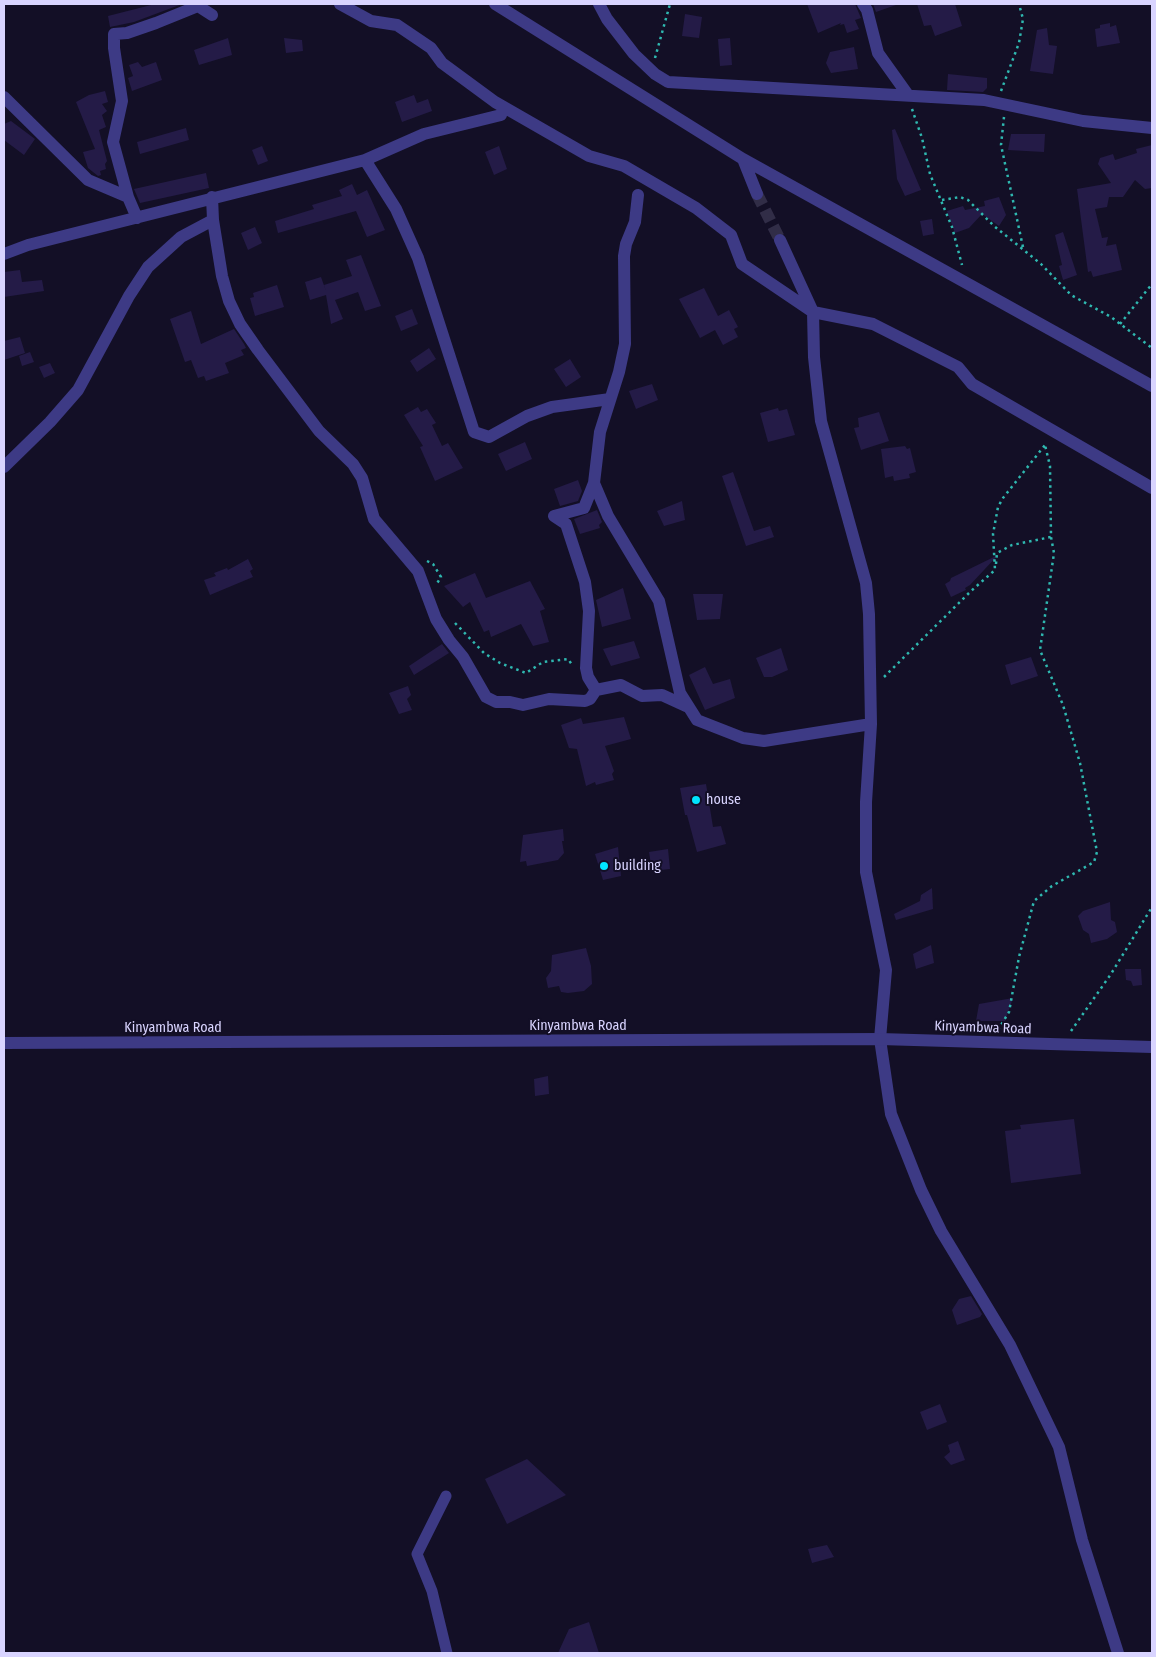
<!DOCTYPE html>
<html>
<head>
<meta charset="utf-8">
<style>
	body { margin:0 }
	#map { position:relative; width:1156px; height:1657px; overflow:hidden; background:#130f26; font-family:"Fira Sans Condensed",sans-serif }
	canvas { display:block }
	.frame { position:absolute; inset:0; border:5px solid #d9d4ff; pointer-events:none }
</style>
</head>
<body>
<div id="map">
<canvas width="1156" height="1657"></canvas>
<div class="frame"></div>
</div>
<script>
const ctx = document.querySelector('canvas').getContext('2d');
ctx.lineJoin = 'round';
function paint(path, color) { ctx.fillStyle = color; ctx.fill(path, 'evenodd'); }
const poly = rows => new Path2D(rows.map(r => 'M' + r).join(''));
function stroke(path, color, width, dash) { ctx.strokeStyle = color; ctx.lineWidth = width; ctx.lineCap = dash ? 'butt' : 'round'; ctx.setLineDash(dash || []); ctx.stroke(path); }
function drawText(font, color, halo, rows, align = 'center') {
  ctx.font = font + ' "Fira Sans Condensed",sans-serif'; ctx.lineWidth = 4; ctx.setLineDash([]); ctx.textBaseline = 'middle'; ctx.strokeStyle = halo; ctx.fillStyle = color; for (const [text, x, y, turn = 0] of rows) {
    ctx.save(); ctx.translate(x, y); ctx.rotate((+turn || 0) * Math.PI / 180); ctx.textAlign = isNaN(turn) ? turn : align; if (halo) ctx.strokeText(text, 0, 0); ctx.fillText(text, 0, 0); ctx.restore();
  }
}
paint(poly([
	[155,4,182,4,134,22,110,27,108,16],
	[807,4,855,4,861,18,855,20,859,29,847,33,844,24,840,25,841,23,818,33],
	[873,4,896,4,896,5,876,12],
	[917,4,955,4,962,26,935,36,931,25,924,26],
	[685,14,702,17,699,38,682,36],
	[1110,23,1110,27,1116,25,1120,43,1097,47,1095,29,1100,28,1100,25],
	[1047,28,1049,45,1057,46,1053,74,1030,71,1037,30],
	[228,38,232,55,199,65,194,50],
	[284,38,302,40,303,51,286,53],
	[730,38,732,65,720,66,718,39],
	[854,47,858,69,831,73,826,63,830,52],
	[138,62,142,67,156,62,162,80,132,91,128,78,133,76,129,65],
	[948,74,987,78,987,88,983,92,947,90],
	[105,91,108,102,102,104,107,111,102,115,106,127,99,130,107,161,105,164,106,169,100,171,101,175,98,176,88,168,83,152,95,149,76,102,89,95],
	[414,95,417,103,428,99,432,111,402,122,395,102],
	[11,121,35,139,24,155,4,140,4,124],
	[186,128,189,140,140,154,137,142],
	[895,129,921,190,905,196,897,179,892,130],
	[1011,134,1045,134,1044,152,1008,150],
	[1152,145,1152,188,1145,189,1135,180,1123,197,1109,197,1107,207,1095,209,1102,238,1108,237,1106,246,1116,244,1122,270,1093,277,1091,271,1088,272,1077,189,1111,183,1098,164,1100,158,1113,154,1115,160,1137,153,1136,149],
	[262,146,268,161,258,165,252,150],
	[499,146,507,169,494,175,485,152],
	[206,173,209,188,140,203,134,189],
	[352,184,357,195,367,190,385,230,367,237,356,211,278,233,275,221,314,209,312,205,342,196,339,190],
	[999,197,1006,215,999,226,982,214,969,228,955,233,947,211,963,206,965,210,985,206,984,201],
	[932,219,934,234,923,236,920,221],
	[255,227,262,243,248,250,241,233],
	[1063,232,1077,275,1063,280,1059,266,1062,265,1055,235],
	[361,255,381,306,365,311,358,292,335,300,343,319,331,324,326,295,310,300,305,282,321,277,326,291,324,285,352,276,346,260],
	[20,270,22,282,42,280,44,291,4,297,4,272],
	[277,285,284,307,255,316,250,298,254,297,253,293],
	[704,288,718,316,729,310,738,327,734,329,738,337,723,345,715,330,700,338,679,299],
	[412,309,418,324,401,331,395,316],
	[191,311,201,344,234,329,244,344,246,348,241,350,244,355,225,363,229,373,206,381,204,376,198,378,191,360,185,362,170,319],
	[20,337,25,353,4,360,4,341],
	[429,348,436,359,417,372,410,361],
	[30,352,34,362,22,366,19,356],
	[570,359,581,377,566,387,554,369],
	[50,363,55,373,44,378,39,367],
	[652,384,658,400,636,409,629,391],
	[418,407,421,412,427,409,436,423,432,425,442,446,448,443,463,468,435,481,420,447,423,446,404,415],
	[778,408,779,411,787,409,795,435,768,442,760,413],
	[879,412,889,441,861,450,854,428,859,427,858,418],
	[525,442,532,459,506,471,498,454],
	[905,446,907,449,910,448,916,472,909,474,910,478,894,481,893,476,885,478,881,449],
	[733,472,754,531,770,526,774,537,746,546,722,476],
	[578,480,582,491,578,501,560,506,554,489],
	[682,501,685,520,664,526,657,511],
	[597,510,602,522,599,525,600,528,580,534,574,519],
	[998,555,970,585,965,588,966,590,951,597,945,584,950,581,951,578],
	[248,559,253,569,250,571,253,577,210,595,204,580,216,576,214,573,227,568,228,570],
	[475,573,486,598,530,581,545,609,540,611,549,642,533,646,521,624,491,637,489,630,484,632,470,602,463,607,444,586],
	[623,588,631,619,602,627,596,600],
	[693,594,723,594,720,619,697,620],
	[634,641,640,658,611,666,603,649],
	[442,644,449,653,414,675,409,666],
	[781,648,788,670,772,677,764,677,756,658],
	[1031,657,1038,676,1011,685,1005,665],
	[705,667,713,684,730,679,735,698,705,710,689,675],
	[408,686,411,695,407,699,412,710,399,714,389,693],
	[624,717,631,739,605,746,614,771,612,774,614,780,596,785,595,782,586,786,577,749,569,748,561,725,581,718,583,724],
	[706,784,713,827,721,826,726,844,697,852,687,815,685,815,680,788],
	[563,829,564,841,562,841,564,853,558,860,527,866,526,861,520,862,523,835],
	[618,847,621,876,603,880,595,854],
	[668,849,670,869,652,871,649,852],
	[932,888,933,909,896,920,894,914,920,901,921,895],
	[1110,902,1111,920,1115,922,1117,932,1107,939,1091,943,1089,934,1083,930,1078,916,1083,911],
	[931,945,934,963,916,969,913,954],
	[586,948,591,966,592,984,584,991,568,993,561,992,559,986,548,988,546,978,551,971,552,955],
	[1125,969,1141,969,1142,985,1133,986,1131,981,1126,980],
	[1013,998,1005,1021,976,1021,979,1004],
	[548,1076,549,1094,535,1096,534,1079],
	[1074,1119,1081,1174,1011,1183,1005,1131,1021,1129,1020,1125],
	[971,1296,982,1314,980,1317,957,1325,952,1310,959,1299],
	[940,1404,947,1422,927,1430,920,1412],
	[958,1441,965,1460,951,1465,944,1457,950,1452,948,1445],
	[527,1459,566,1495,507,1524,485,1479],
	[827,1545,834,1557,812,1563,808,1549],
	[589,1622,599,1653,558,1653,569,1629]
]), '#241b47');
stroke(poly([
	[757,194,780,240]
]), '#312d47', 12, [12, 6]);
stroke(poly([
	[655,58,670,4],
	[1001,91,1019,43,1023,19,1019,4],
	[912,109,922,138,930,174,952,227,962,265],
	[1004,117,1001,145,1023,247],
	[942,200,960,197,968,200,994,226,1041,264,1071,295,1111,317,1152,348],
	[1120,324,1152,284],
	[427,561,433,564,441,577,436,585],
	[996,564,997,553,1012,545,1051,537],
	[455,623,484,653,500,663,526,673,543,662,568,659,573,666],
	[884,677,971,591,995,570,993,534,998,507,1003,498,1045,445],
	[998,1030,1009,1012,1019,957,1034,901,1052,886,1094,862,1097,852,1080,763,1063,705,1040,650,1054,553,1051,537,1050,466,1045,445],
	[1071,1031,1111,974,1152,907]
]), '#2fb8b0', 2.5, [2.5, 4]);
stroke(poly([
	[446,1496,417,1554,432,1591,447,1653]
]), '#3d3a85', 11);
stroke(poly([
	[340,4,371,21,397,25,431,48,442,63,495,102,589,156,624,166,696,208,731,235,742,264,813,312,873,324,958,367,972,384,1152,488],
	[495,4,743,159,1152,386],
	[599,4,607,19,634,54,655,74,668,82,984,100,1083,121,1152,128],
	[863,4,867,10,878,53,908,95],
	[4,97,88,180,128,197],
	[743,159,757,194],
	[365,160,396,209,418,258,474,432,489,437,527,416,552,407,610,399],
	[638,195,635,222,626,244,624,256,625,344,619,372,600,432,594,483,608,516,659,601,680,693,697,720,743,738,764,741,871,724],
	[212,197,213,220,222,276,229,301,240,324,258,350,319,431,353,464,362,478,374,519,418,571,436,619,449,640,463,657,486,697,496,702,510,702,523,705,549,699,585,701,590,699,596,690],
	[137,218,128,197,113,142,122,101,114,48,114,34,127,33,156,23,198,6,212,15],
	[780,240,813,312,814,357,821,421,866,583,869,614,871,724,866,802,866,872,886,970,880,1039,891,1114,921,1190,941,1231,1010,1345,1059,1447,1082,1540,1118,1653],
	[4,254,28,245,365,160,424,134,501,115],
	[4,467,50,422,78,390,129,296,148,267,181,237,213,220],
	[594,483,584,508,554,516,566,524,585,582,589,611,586,668,588,677,596,690,621,685,642,696,662,695,686,706]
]), '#3d3a85', 12);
stroke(poly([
	[4,1043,880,1039,1152,1047]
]), '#3d3a85', 12);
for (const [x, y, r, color] of [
	[696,800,5,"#00e5ff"],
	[604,866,5,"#00e5ff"]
]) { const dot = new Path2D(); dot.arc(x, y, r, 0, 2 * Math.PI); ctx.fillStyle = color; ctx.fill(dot); stroke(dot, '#130f26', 2); }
drawText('14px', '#d9d4ff', '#130f26', [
	["house",706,800],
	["building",614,866]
], 'left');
drawText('14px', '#d9d4ff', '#130f26', [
	["Kinyambwa Road",578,1026],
	["Kinyambwa Road",173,1028],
	["Kinyambwa Road",983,1028,2]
]);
</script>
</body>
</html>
